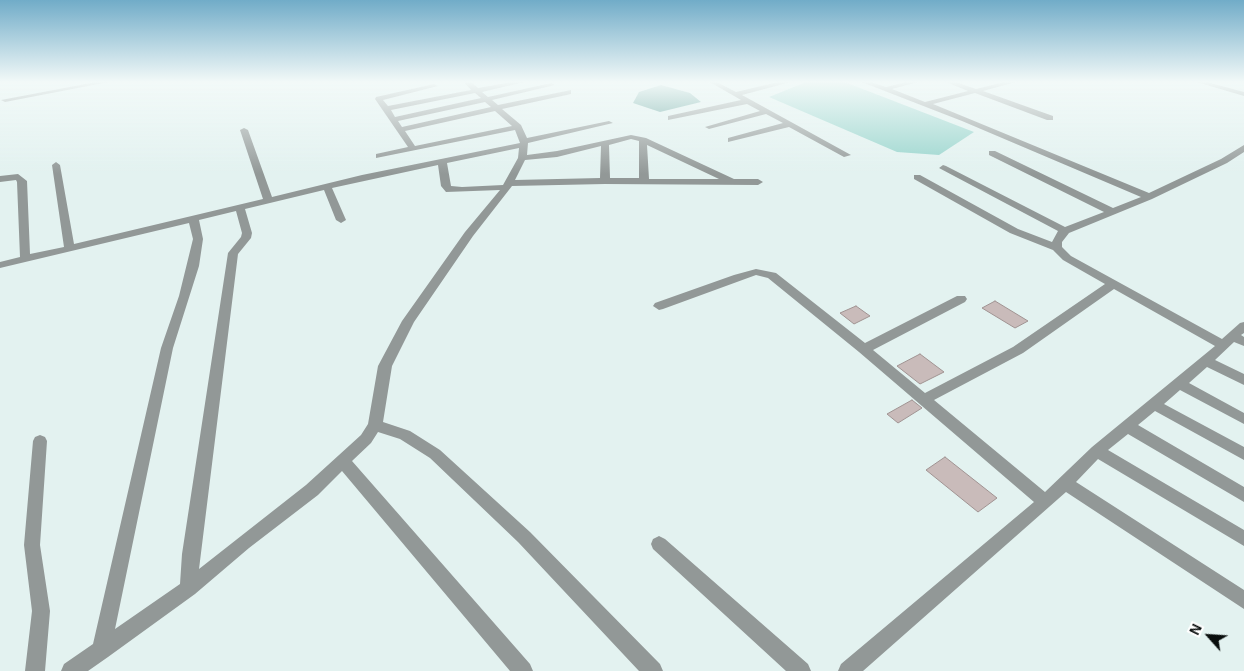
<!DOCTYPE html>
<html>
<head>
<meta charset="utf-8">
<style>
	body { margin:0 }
	#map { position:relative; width:1244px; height:671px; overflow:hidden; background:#e3f2f0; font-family:Arial,sans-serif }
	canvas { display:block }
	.north { position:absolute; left:1184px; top:611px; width:50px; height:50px; -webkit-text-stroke:4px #fff; paint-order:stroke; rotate:296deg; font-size:14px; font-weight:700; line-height:20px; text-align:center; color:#090e0d }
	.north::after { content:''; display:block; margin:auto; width:18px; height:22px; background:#090e0d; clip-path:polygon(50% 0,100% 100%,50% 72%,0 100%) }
</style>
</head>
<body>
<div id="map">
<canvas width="1244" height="671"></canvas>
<div class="north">N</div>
</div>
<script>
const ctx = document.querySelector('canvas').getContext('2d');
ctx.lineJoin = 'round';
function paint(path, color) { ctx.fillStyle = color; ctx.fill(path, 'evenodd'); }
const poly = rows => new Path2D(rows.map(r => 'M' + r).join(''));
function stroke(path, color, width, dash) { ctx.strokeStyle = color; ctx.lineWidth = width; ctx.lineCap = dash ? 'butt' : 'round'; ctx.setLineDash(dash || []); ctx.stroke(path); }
paint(poly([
	[842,81,974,132,939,155,897,152,769,97,806,82]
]), '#97d4cc');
paint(poly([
	[661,85,690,93,701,102,660,112,633,103,639,92]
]), '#5e9f98');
const building = poly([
	[995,301,1028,321,1015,328,982,308,995,301],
	[856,306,870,316,854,324,840,313,856,306],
	[920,354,944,372,920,384,897,366,920,354],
	[912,400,922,408,898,423,887,414,912,400],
	[945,457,997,498,978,512,926,470,945,457]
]);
paint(building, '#c9bbba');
stroke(building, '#a09392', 1);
paint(poly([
	[101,81,114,81,5,102,1,100,101,81],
	[463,81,470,81,478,88,517,81,529,81,482,92,488,97,551,83,555,85,492,100,498,105,571,90,571,94,502,109,521,125,527,138,609,121,613,123,528,143,527,155,557,151,631,135,646,138,734,179,758,179,763,182,758,185,605,184,512,186,473,236,414,322,392,366,383,422,410,431,440,450,530,532,660,664,663,671,639,671,518,542,430,458,400,439,378,432,371,443,352,461,530,664,533,671,510,671,342,471,318,495,249,548,195,594,108,657,88,671,61,671,64,664,93,644,161,348,179,296,193,239,189,223,0,268,0,262,20,257,17,182,16,180,0,182,0,176,18,174,27,181,30,254,64,247,52,165,56,162,60,165,74,244,263,199,240,130,244,128,248,130,272,197,362,175,520,143,515,130,376,158,376,154,408,147,375,99,376,97,434,84,438,86,383,100,388,106,471,90,463,81],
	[475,93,481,98,395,117,391,110,475,93],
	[485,102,491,107,402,127,398,121,485,102],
	[495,111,512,126,415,146,405,131,495,111],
	[631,139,639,141,639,178,610,178,609,145,631,139],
	[647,145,719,179,649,179,647,145],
	[601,146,600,178,515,180,525,160,557,157,601,146],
	[519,148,518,158,503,185,462,187,451,186,447,163,519,148],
	[438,165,441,186,446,192,500,190,465,232,402,321,378,366,368,424,361,435,306,485,199,569,238,254,251,238,252,233,245,209,324,190,336,220,341,223,346,220,332,188,438,165],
	[236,211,242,233,241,237,228,253,182,554,180,584,115,629,173,348,199,266,203,239,199,220,236,211],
	[708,81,715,81,736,92,782,81,792,81,791,82,742,95,851,155,844,157,789,127,728,142,728,138,783,123,766,114,709,129,705,127,760,111,747,104,668,120,668,116,741,100,708,81],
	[859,81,868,81,886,87,910,81,919,81,918,82,892,89,925,102,968,91,946,82,945,81,953,81,976,89,1008,81,1017,81,1016,82,983,91,1053,116,1053,120,1047,120,975,93,933,104,1149,193,1221,159,1244,145,1244,152,1227,163,1152,199,1069,233,1062,242,1062,247,1071,256,1222,339,1240,323,1244,322,1244,333,1241,335,1244,337,1244,346,1234,342,1215,360,1244,374,1244,385,1207,367,1189,383,1244,413,1244,424,1180,390,1164,404,1244,447,1244,460,1155,411,1138,425,1244,487,1244,502,1128,434,1108,450,1244,530,1244,546,1098,459,1076,482,1244,590,1244,609,1066,492,863,671,838,671,841,664,1034,502,859,352,768,278,756,275,663,309,659,310,653,306,655,303,734,275,756,269,776,273,865,343,957,296,965,296,967,299,965,302,873,350,925,393,1013,347,1105,284,1063,260,1053,250,1010,233,914,179,914,175,920,175,1018,229,1052,242,1058,231,939,168,943,165,946,166,1065,227,1104,212,989,155,989,151,995,151,1113,208,1141,197,962,121,859,81],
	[1114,289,1215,346,1092,447,1045,492,934,400,1023,353,1114,289],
	[1193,81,1203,81,1244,92,1244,96,1193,81],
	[40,435,45,437,47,441,40,545,50,611,45,671,25,671,32,611,24,545,33,441,35,437,40,435],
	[659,536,665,539,808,664,811,671,786,671,653,549,651,544,653,539,659,536]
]), '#929897');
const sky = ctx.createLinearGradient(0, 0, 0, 174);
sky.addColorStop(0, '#71acc8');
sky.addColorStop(0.47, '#f2f9f8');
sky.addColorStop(1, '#f2f9f800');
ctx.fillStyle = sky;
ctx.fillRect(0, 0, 1244, 174);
</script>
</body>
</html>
